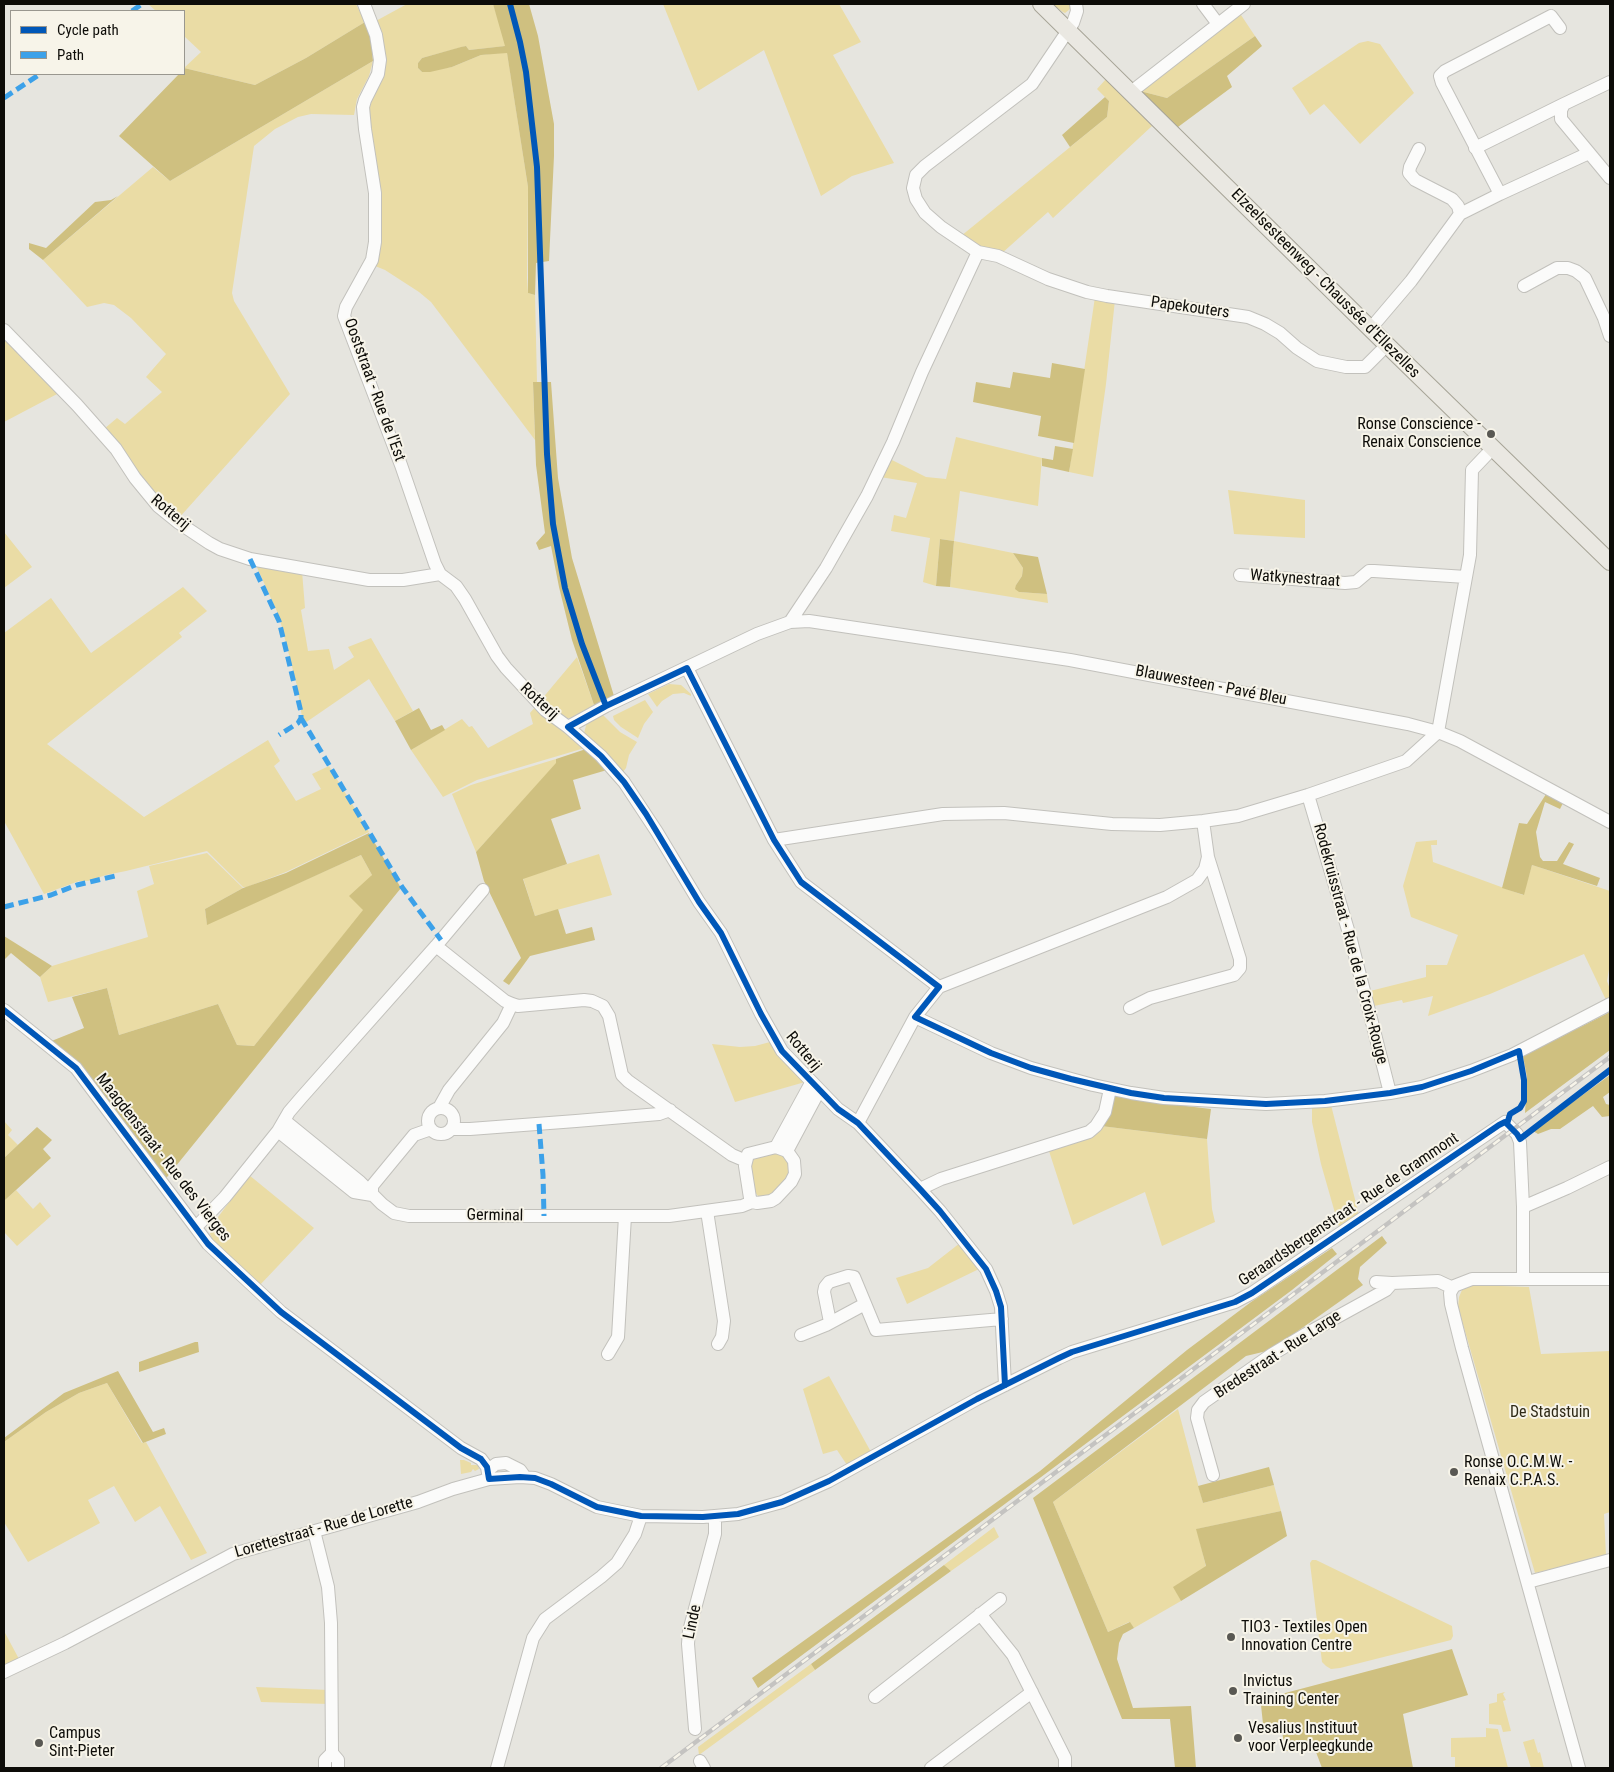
<!DOCTYPE html>
<html>
<head>
<meta charset="utf-8">
<style>
	body { margin:0 }
	#map { position:relative; width:1614px; height:1772px; overflow:hidden; background:#e6e5df; font-family:"Roboto Condensed",sans-serif }
	canvas { display:block }
	.frame { position:absolute; inset:0; border:5px solid #0d0c08; pointer-events:none }
	.legend { position:absolute; left:10px; top:10px; width:175px; height:65px; box-sizing:border-box; background:#f7f4e9; border:1px solid #99978f; margin:0; padding:6px 9px; list-style:none; font-size:15px; color:#0d0c08 }
	.legend li { display:flex; align-items:center; gap:10px; height:25px }
	.legend b { width:25px; border:1px solid #99978f }
</style>
</head>
<body>
<div id="map">
<canvas width="1614" height="1772"></canvas>
<div class="frame"></div>
<ul class="legend">
<li><b style="height:6px;background:#0057b8"></b>Cycle path</li>
<li><b style="height:6px;background:#3ca1e9"></b>Path</li>
</ul>
</div>
<script>
const ctx = document.querySelector('canvas').getContext('2d');
ctx.lineJoin = 'round';
function paint(path, color) { ctx.fillStyle = color; ctx.fill(path, 'evenodd'); }
const poly = rows => new Path2D(rows.map(r => 'M' + r).join(''));
function stroke(path, color, width, dash) { ctx.strokeStyle = color; ctx.lineWidth = width; ctx.lineCap = dash ? 'butt' : 'round'; ctx.setLineDash(dash || []); ctx.stroke(path); }
function drawText(font, color, halo, rows, align = 'center') {
  ctx.font = font + ' "Roboto Condensed",sans-serif'; ctx.lineWidth = 4; ctx.setLineDash([]); ctx.textBaseline = 'middle'; ctx.strokeStyle = halo; ctx.fillStyle = color; for (const [text, x, y, turn = 0] of rows) {
    ctx.save(); ctx.translate(x, y); ctx.rotate((+turn || 0) * Math.PI / 180); ctx.textAlign = isNaN(turn) ? turn : align; if (halo) ctx.strokeText(text, 0, 0); ctx.fillText(text, 0, 0); ctx.restore();
  }
}
paint(poly([
	[148,4,356,4,365,22,306,58,255,85,184,68,201,52,184,36,184,11,156,11],
	[407,4,493,4,505,40,506,46,469,50,466,46,422,58,418,63,418,68,422,72,452,67,481,55,507,52,528,187,527,278,528,293,535,295,537,382,533,382,535,440,431,302,419,292,385,270,375,266,368,107,381,75,374,22],
	[663,4,839,4,861,42,833,55,894,163,852,176,821,196,764,50,698,91],
	[1052,4,1070,4,1070,9,1065,13,1063,12],
	[1239,12,1255,36,1167,98,1140,91],
	[1368,41,1380,44,1414,93,1360,144,1324,104,1310,115,1292,88,1359,43],
	[373,61,369,76,357,99,354,115,311,114,298,117,275,129,254,146,232,293,234,301,290,394,178,519,153,497,104,429,117,418,125,424,162,392,146,377,166,354,131,318,114,305,104,303,87,307,43,260,153,167,170,181],
	[1106,79,1152,126,1053,218,1048,212,1001,254,978,246,961,236,1107,117,1109,101,1097,89],
	[1095,297,1115,300,1106,384,1093,477,1069,472],
	[4,337,59,393,4,422],
	[956,437,1042,458,1038,506,960,491,954,541,1013,553,1023,568,1022,576,1016,585,1019,592,1047,594,1048,603,950,587,954,541,940,539,936,586,923,582,930,538,891,531,894,515,906,518,917,483,880,477,888,458,926,477,946,479],
	[1228,490,1305,500,1305,538,1234,534],
	[4,532,32,567,4,588],
	[255,563,302,571,305,608,301,610,308,651,329,649,334,670,354,657,348,647,371,638,413,711,395,721,369,679,305,723,302,717,297,686,279,616],
	[183,587,207,611,179,633,182,637,47,744,144,817,268,740,280,761,274,766,296,801,321,789,312,774,329,766,369,832,286,872,247,887,243,887,207,851,126,871,106,875,88,881,79,881,44,894,4,821,4,633,51,598,91,653],
	[577,657,594,705,574,717,564,719,541,700],
	[669,684,681,685,691,694,691,696,684,693,673,694,662,701,657,707,648,694],
	[645,700,653,712,644,724,638,738,621,727,614,720,613,716],
	[536,706,588,747,477,780,443,797,411,750,462,719,469,727,472,726,488,748,533,724,530,713],
	[602,714,620,732,637,742,629,755,626,768,622,773,588,739,584,733,587,722],
	[556,759,557,763,476,852,452,794,471,785],
	[1437,840,1437,845,1431,845,1433,862,1523,895,1532,865,1610,891,1610,963,1607,981,1610,989,1610,998,1606,1000,1584,954,1490,994,1428,1016,1433,996,1403,1003,1402,1000,1374,1006,1370,991,1426,977,1426,965,1447,965,1458,935,1411,917,1403,886,1416,842],
	[207,853,243,888,205,909,207,924,361,855,372,875,364,910,254,1046,237,1045,218,1004,119,1035,107,988,48,1002,40,977,52,966,148,937,137,891,154,884,149,866],
	[599,854,612,895,535,916,523,878],
	[770,1042,789,1067,802,1077,805,1082,735,1102,712,1044,740,1047,755,1046],
	[1331,1105,1359,1215,1339,1227,1321,1164,1312,1122,1312,1108],
	[4,1121,12,1130,8,1135,18,1145,4,1158],
	[1101,1126,1207,1139,1212,1209,1215,1222,1162,1246,1145,1192,1073,1225,1048,1148],
	[778,1151,788,1158,791,1172,774,1195,763,1197,758,1196,754,1191,751,1163,754,1158],
	[249,1175,314,1228,259,1286,215,1244,210,1234,213,1224],
	[16,1190,33,1209,40,1202,51,1216,17,1246,4,1232,4,1201],
	[960,1243,979,1269,907,1304,896,1278,928,1268],
	[1473,1285,1529,1287,1541,1354,1610,1351,1610,1512,1604,1514,1606,1556,1535,1573,1458,1307,1459,1297,1462,1290],
	[829,1376,871,1452,847,1465,837,1450,823,1454,803,1389],
	[107,1383,142,1443,146,1442,207,1553,191,1560,160,1506,135,1522,114,1486,88,1500,100,1523,28,1562,4,1522,4,1442,46,1412,79,1393],
	[1178,1409,1203,1503,1274,1485,1281,1511,1197,1529,1206,1567,1174,1587,1181,1601,1134,1628,1129,1622,1108,1632,1053,1502],
	[460,1460,464,1460,471,1463,471,1465,478,1465,479,1469,475,1471,473,1469,471,1472,461,1474],
	[994,1527,999,1537,951,1571,944,1565],
	[1312,1560,1316,1560,1452,1626,1453,1636,1451,1640,1340,1668,1331,1669,1326,1666,1322,1662,1310,1563],
	[4,1631,19,1659,4,1665],
	[811,1664,815,1670,699,1755,698,1747],
	[256,1687,329,1690,329,1704,261,1702],
	[1505,1692,1503,1694,1506,1700,1503,1701,1511,1731,1503,1732,1501,1725,1489,1724,1489,1704,1497,1702,1497,1694],
	[1486,1728,1498,1729,1508,1768,1455,1768,1455,1757,1451,1757,1451,1738,1486,1737],
	[1534,1739,1538,1753,1540,1752,1544,1768,1531,1768,1523,1742]
]), '#eadca5');
paint(poly([
	[493,4,529,4,538,36,554,124,554,156,549,261,536,263,535,295,528,293,528,187,507,53,481,55,452,67,430,72,422,72,418,68,418,63,422,58,461,47,466,46,469,50,505,46],
	[365,22,371,39,373,61,170,181,119,136,179,74,184,74,184,68,255,85,306,58],
	[1255,36,1262,46,1227,76,1232,87,1178,127,1140,91,1167,98],
	[1105,97,1109,101,1107,117,1070,147,1062,135],
	[118,196,43,260,29,249,29,243,46,248,95,202,111,200],
	[1052,363,1085,369,1074,443,1038,436,1041,416,973,402,976,382,1010,388,1013,372,1050,378],
	[533,382,551,382,558,478,572,558,614,696,594,705,572,640,559,587,551,546,539,550,536,543,545,533,536,465],
	[1055,446,1073,449,1069,472,1042,466,1042,458,1053,460],
	[940,539,954,541,950,587,936,586],
	[1013,553,1038,557,1047,594,1019,592,1015,589,1016,585,1022,576,1023,568],
	[419,708,431,730,442,725,445,730,411,750,395,721],
	[589,748,607,770,573,780,581,809,551,819,567,864,523,879,535,916,558,909,566,934,592,927,595,940,530,956,509,985,503,981,521,958,484,881,476,852,556,763,556,759],
	[1548,791,1564,801,1560,809,1545,802,1536,832,1540,857,1543,861,1557,861,1569,842,1574,844,1563,864,1600,878,1597,886,1532,865,1524,895,1502,888,1519,823,1527,824],
	[369,833,401,888,163,1182,49,1042,84,1028,72,997,107,988,119,1035,218,1004,237,1045,254,1046,363,910,349,896,372,875,361,855,207,925,205,909,243,888,286,873],
	[4,936,52,966,40,977,11,953,5,959],
	[1610,1012,1610,1050,1525,1113,1527,1077,1523,1056],
	[1610,1075,1610,1092,1603,1097,1606,1104,1610,1105,1610,1116,1602,1117,1593,1106,1560,1129,1551,1129,1538,1134,1533,1131],
	[1113,1094,1144,1101,1211,1109,1207,1139,1101,1126],
	[37,1127,52,1140,43,1149,51,1158,4,1201,4,1158],
	[1382,1236,1387,1243,1360,1267,1358,1279,1363,1285,1271,1350,1246,1356,1053,1502,1108,1632,1130,1622,1134,1628,1123,1634,1119,1643,1117,1659,1133,1708,1191,1706,1196,1768,1175,1768,1170,1719,1122,1719,1033,1498],
	[1332,1248,1337,1254,1292,1290,758,1688,752,1678,1040,1471,1187,1350,1251,1302],
	[195,1342,198,1342,199,1352,139,1372,139,1362],
	[118,1371,153,1432,164,1428,166,1434,143,1443,107,1383,79,1393,46,1412,4,1442,4,1438,64,1393],
	[1269,1467,1274,1485,1203,1503,1198,1486],
	[1281,1511,1287,1536,1181,1601,1173,1587,1206,1566,1196,1529],
	[944,1565,951,1571,815,1670,811,1664],
	[1452,1649,1468,1695,1403,1714,1413,1768,1322,1768,1316,1752,1285,1751,1281,1724,1263,1724,1261,1705,1270,1697]
]), '#cfc080');
const minor = poly([
	[364,4,376,35,380,60,378,74,365,100,363,107,365,129,375,193,375,242,372,260,346,307,344,316,401,465,435,564,440,574,456,586,465,599,497,656,506,668,545,710,568,727,601,756,624,782,657,832,699,902,721,933,761,1014,782,1051,838,1109,858,1123,920,1189,940,1211,986,1269,996,1291,1001,1307,1005,1385],
	[1076,4,1077,11,1073,23,1032,84,925,166,916,175,913,188,916,199,925,213,941,227,978,252,998,256,1048,279,1087,292,1107,296,1248,317,1265,324,1280,333,1297,348,1317,361,1346,367,1365,367,1387,345],
	[1203,4,1218,24],
	[1610,82,1564,104,1561,110,1561,119,1610,178],
	[1131,92,1244,4],
	[1475,148,1564,104],
	[1419,149,1410,167,1409,173,1415,180,1452,199,1458,206,1460,214],
	[1500,194,1442,83,1440,76,1445,71,1551,16,1560,28],
	[1524,286,1557,268,1568,268,1576,271,1585,278,1604,318,1610,336],
	[1371,328,1411,281,1460,214,1500,194,1589,153],
	[4,330,77,405,116,449,135,478,158,506,179,523,209,543,220,549,250,559,369,580,403,580,440,574],
	[1240,575,1345,583,1356,582,1369,571,1374,571,1466,577],
	[790,622,826,568,867,496,893,442,922,372,978,252],
	[687,668,774,840,801,882,939,987],
	[568,727,606,706,757,634,790,622,809,621,1070,660,1408,724,1438,732,1460,741,1610,822],
	[1438,732,1470,555,1472,470,1493,448],
	[1308,795,1351,940,1390,1093],
	[774,840,943,814,1004,813,1112,824,1160,825,1203,821,1238,816,1308,795,1406,761,1438,732],
	[436,946,505,1001,512,1004,518,1006,584,1000,592,1001,603,1006,609,1016,622,1075,628,1081,732,1155,746,1161],
	[1130,1008,1150,998,1234,975,1240,968,1240,959,1208,857],
	[4,1010,76,1068,208,1244,281,1312,461,1448,481,1459,487,1467,489,1479],
	[915,1017,991,1053,1031,1068,1093,1085,1131,1093,1164,1098,1266,1104,1325,1101,1390,1093,1422,1087,1471,1071,1512,1055,1610,1004],
	'428 1121a13 13 0 1 1 26 0a13 13 0 1 1-26 0Z',
	[439,1108,449,1090,503,1023,512,1004],
	[285,1121,360,1182,382,1204,394,1213,409,1216,669,1216,742,1206,752,1202,757,1203,771,1201,776,1198,791,1182,795,1174,794,1161,787,1151,776,1147,748,1154,745,1166,750,1198,752,1202],
	[858,1123,915,1017,939,987,1167,897,1197,880,1205,869,1208,857,1203,821],
	[451,1129,470,1129,576,1121,659,1114,670,1110],
	[278,1131,354,1192,372,1195],
	[776,1147,811,1083],
	[787,1151,819,1091],
	[920,1189,941,1179,1089,1132,1096,1126,1105,1112,1110,1089],
	[372,1195,372,1186,414,1135,431,1129],
	[1523,1207,1567,1188,1610,1167],
	[707,1211,724,1321,722,1337,718,1344],
	[196,1227,225,1197,278,1131,289,1112,301,1098,436,946,483,890],
	[1376,1282,1392,1283,1438,1281,1453,1288],
	[830,1322,824,1292,825,1287,829,1282,848,1276,854,1277,876,1330,1002,1319],
	[801,1335,826,1325,865,1304],
	[608,1354,618,1337,625,1216],
	[488,1470,496,1464,506,1463,520,1470,525,1477],
	[1213,1475,1197,1418,1198,1410,1204,1402,1271,1355,1306,1334,1386,1290,1392,1283],
	[314,1531,328,1587,331,1623,332,1753,325,1760,325,1768],
	[1528,1582,1610,1560],
	[980,1614,1013,1655,1065,1758,1065,1768],
	[4,1672,65,1643,233,1554,418,1502,453,1489,489,1479,520,1477,535,1478,551,1484,597,1507,641,1516,703,1517,738,1514,782,1502,829,1481,977,1399,1059,1358,1072,1352,1235,1302,1252,1293,1505,1122,1517,1134,1520,1142,1523,1207,1523,1279],
	[875,1697,1000,1599],
	[695,1729,688,1644,689,1631,715,1534,715,1516],
	[332,1753,338,1760,338,1768],
	[700,1761,704,1768],
	[497,1768,533,1638,545,1619,601,1577,617,1563,635,1534,641,1516],
	[931,1768,1032,1692],
	[1579,1768,1462,1348,1451,1304,1450,1293,1454,1286,1472,1279,1610,1279]
]);
const major = poly([
	[1041,4,1387,345,1610,562]
]);
stroke(minor, '#c2c1bc', 14);
stroke(major, '#a7a497', 18);
stroke(minor, '#fbfbfa', 12);
stroke(major, '#eae8e2', 16);
const rail = poly([
	[661,1768,1610,1057]
]);
stroke(rail, '#c4c3c1', 4.5);
stroke(rail, '#f7f4e9', 2.5, [8]);
stroke(poly([
	[132,11,142,4],
	[4,98,40,74],
	[250,559,279,621,301,712,301,718,298,723,279,735],
	[301,718,402,887,441,940],
	[4,907,51,895,77,885,115,876],
	[539,1124,543,1175,544,1216]
]), '#3ca1e9', 5, [10, 5]);
stroke(poly([
	[510,4,520,42,526,72,537,167,547,454,553,524,565,588,582,644,606,706],
	[4,1010,76,1068,208,1244,281,1312,461,1448,481,1459,487,1467,489,1479,520,1477,535,1478,551,1484,597,1507,641,1516,703,1517,738,1514,782,1502,829,1481,977,1399,1059,1358,1072,1352,1235,1302,1252,1293,1499,1125,1505,1122,1517,1134,1520,1139,1610,1070],
	[1005,1385,1001,1307,996,1291,986,1269,940,1211,920,1189,858,1123,838,1109,782,1051,761,1014,721,933,699,902,646,814,624,782,601,756,568,727,606,706,687,668,774,840,801,882,939,987,915,1017,991,1053,1031,1068,1071,1079,1131,1093,1164,1098,1266,1104,1325,1101,1390,1093,1422,1087,1471,1071,1519,1051,1524,1080,1524,1101,1520,1108,1510,1114,1507,1124]
]), '#0057b8', 6);
for (const [x, y, r, color] of [
	[1491,434,5,"#595853"],
	[1454,1472,5,"#595853"],
	[1231,1637,5,"#595853"],
	[1233,1691,5,"#595853"],
	[1238,1738,5,"#595853"],
	[39,1743,5,"#595853"]
]) { const dot = new Path2D(); dot.arc(x, y, r, 0, 2 * Math.PI); ctx.fillStyle = color; ctx.fill(dot); stroke(dot, '#f7f4e9', 2); }
drawText('16px', '#0d0c08', '#f7f4e9', [
	["Elzeelsesteenweg - Chaussée d'Ellezelles",1325,284,45],
	["Papekouters",1190,308,8],
	["Ooststraat - Rue de l'Est",374,390,70],
	["Rotterij",170,513,40],
	["Watkynestraat",1295,579,4],
	["Blauwesteen - Pavé Bleu",1211,686,11],
	["Rotterij",539,702,43],
	["Rodekruisstraat - Rue de la Croix-Rouge",1350,944,75],
	["Rotterij",803,1052,51],
	["Maagdenstraat - Rue des Vierges",163,1158,52],
	["Geraardsbergenstraat - Rue de Grammont",1349,1210,-34],
	["Germinal",495,1216,1],
	["Bredestraat - Rue Large",1278,1355,-33],
	["Lorettestraat - Rue de Lorette",324,1528,-16],
	["Linde",693,1622,-78]
]);
drawText('16px', '#0d0c08', '#f7f4e9', [
	["Ronse Conscience -",1481,425,"right"],
	["Renaix Conscience",1481,443,"right"],
	["Ronse O.C.M.W. -",1464,1463],
	["Renaix C.P.A.S.",1464,1481],
	["TIO3 - Textiles Open",1241,1628],
	["Innovation Centre",1241,1646],
	["Invictus",1243,1682],
	["Training Center",1243,1700],
	["Vesalius Instituut",1248,1729],
	["voor Verpleegkunde",1248,1747],
	["Campus",49,1734],
	["Sint-Pieter",49,1752]
], 'left');
drawText('16px', '#2f2a17', '#f7f4e9', [
	["De Stadstuin",1550,1413]
]);
</script>
</body>
</html>
